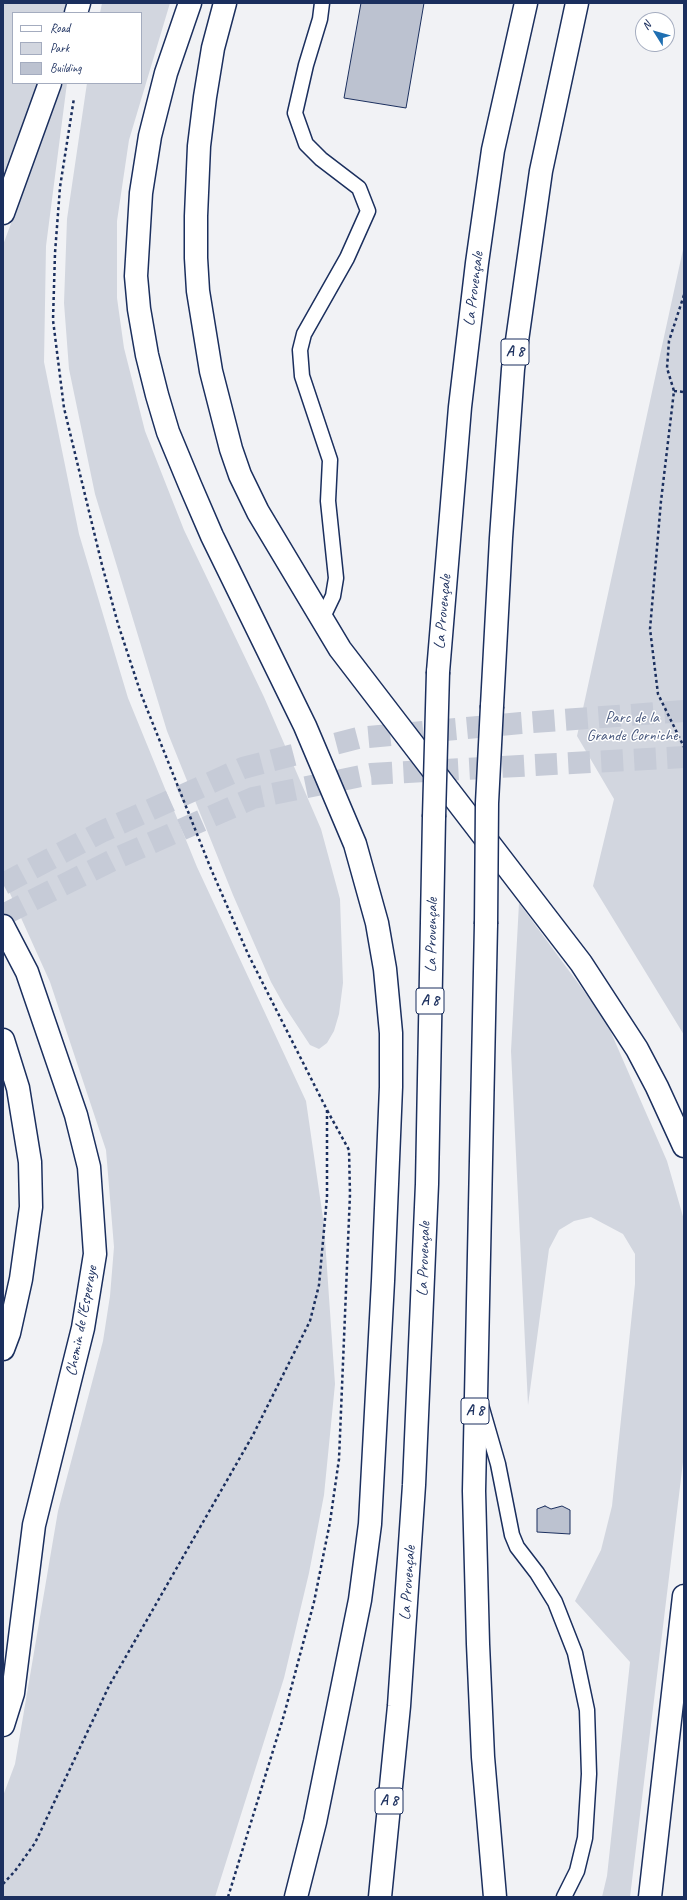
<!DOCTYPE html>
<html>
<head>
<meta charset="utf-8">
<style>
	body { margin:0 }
	#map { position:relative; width:687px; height:1900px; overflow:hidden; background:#f1f2f5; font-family:Caveat,sans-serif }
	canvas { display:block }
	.frame { position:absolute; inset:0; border:4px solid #1b2f5e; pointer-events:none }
	.legend { position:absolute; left:12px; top:12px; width:130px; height:72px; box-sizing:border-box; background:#fff; border:1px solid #a4acbf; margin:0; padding:5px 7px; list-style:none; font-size:12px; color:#1b2f5e }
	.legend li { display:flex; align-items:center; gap:8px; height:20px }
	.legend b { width:20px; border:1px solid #a4acbf }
	.north { position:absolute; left:635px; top:12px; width:40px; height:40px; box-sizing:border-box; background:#fff; border:1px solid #a4acbf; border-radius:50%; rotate:307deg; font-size:11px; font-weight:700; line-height:16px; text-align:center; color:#1b2f5e }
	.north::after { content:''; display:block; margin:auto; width:14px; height:18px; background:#1f6fb2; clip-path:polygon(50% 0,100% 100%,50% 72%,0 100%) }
</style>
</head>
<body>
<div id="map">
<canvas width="687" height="1900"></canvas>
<div class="frame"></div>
<ul class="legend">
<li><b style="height:5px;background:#fff"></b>Road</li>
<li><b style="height:11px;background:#d2d6df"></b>Park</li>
<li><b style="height:11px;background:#bcc2d0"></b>Building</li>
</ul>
<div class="north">N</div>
</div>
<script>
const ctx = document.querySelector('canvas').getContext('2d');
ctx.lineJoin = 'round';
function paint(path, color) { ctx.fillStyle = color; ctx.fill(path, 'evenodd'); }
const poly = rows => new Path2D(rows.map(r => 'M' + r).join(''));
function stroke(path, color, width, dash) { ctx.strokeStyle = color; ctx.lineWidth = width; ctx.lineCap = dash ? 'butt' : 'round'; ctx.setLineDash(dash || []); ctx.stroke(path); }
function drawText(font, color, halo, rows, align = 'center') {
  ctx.font = font + ' Caveat,sans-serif'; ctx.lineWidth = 3; ctx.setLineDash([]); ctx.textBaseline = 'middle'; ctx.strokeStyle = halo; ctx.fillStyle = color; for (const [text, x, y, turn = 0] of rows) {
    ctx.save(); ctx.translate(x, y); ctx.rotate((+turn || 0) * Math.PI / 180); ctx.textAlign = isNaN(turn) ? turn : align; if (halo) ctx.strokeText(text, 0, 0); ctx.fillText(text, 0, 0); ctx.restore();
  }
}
paint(poly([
	[3,3,67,3,64,13,13,13,13,83,38,83,3,175],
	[102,3,170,3,129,140,117,221,117,298,124,348,145,431,184,530,264,697,321,829,340,899,343,983,339,1014,334,1031,327,1043,319,1049,310,1045,285,1007,271,982,233,895,167,731,95,494,69,369,64,303,67,219,87,83,141,83,141,13,100,13],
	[63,83,67,83,46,246,44,362,79,534,128,698,197,867,306,1101,324,1225,335,1384,324,1495,309,1573,284,1678,215,1897,3,1897,3,1796,15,1764,58,1511,103,1341,110,1296,114,1247,106,1150,50,982,3,878,3,245],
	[684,245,684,1035,593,886,614,799,577,736],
	[519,903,606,1021,667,1161,684,1220,684,1454,630,1897,602,1897,607,1876,630,1662,575,1601,601,1550,612,1506,635,1284,635,1254,623,1234,591,1217,574,1221,559,1230,549,1249,528,1405,511,1051]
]), '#d2d6df');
const building = poly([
	[361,3,424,3,406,108,344,98,361,3],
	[545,1506,551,1509,562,1506,570,1510,570,1534,537,1532,537,1509,545,1506]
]);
paint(building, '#bcc2d0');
stroke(building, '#1b2f5e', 1);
stroke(poly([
	[3,884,101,832,243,768,358,738,521,723,684,711],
	[3,915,117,858,253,798,371,774,684,757]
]), '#c6cbd7', 22, [22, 11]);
const service = poly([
	[322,3,320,19,306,65,295,113,306,144,321,159,359,188,368,211,347,258,304,334,300,350,302,376,330,460,328,501,336,578,333,596,322,619],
	[481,1405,498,1464,512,1535,517,1547,537,1573,555,1602,575,1653,587,1710,589,1774,585,1838,577,1871,564,1897]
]);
const minor = poly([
	[76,13,79,3],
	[3,213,50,83],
	[3,926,27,972,76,1115,89,1167,95,1254,83,1328,34,1525,13,1693,3,1725]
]);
const motorway = poly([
	[190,3,166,73,150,136,141,193,136,276,139,309,147,355,157,395,168,432,190,485,212,536,305,726,355,844,377,923,385,969,391,1033,391,1087,383,1281,370,1524,360,1600,315,1822,296,1897],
	[225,3,213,48,205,97,199,146,196,216,196,258,198,291,211,371,231,449,240,475,258,512,340,649,581,963,637,1049,657,1087,684,1146],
	[438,672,460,407,477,263,493,150,526,3],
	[492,706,501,538,513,369,541,171,577,3],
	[486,924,474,1491,478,1644,483,1757,495,1897],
	[3,1040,18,1088,30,1162,31,1207,21,1279,9,1333,3,1349],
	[380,1897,399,1706,414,1485,427,1184,434,817],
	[650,1897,684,1596]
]);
stroke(service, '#1b2f5e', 17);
stroke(minor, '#1b2f5e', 25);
stroke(motorway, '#1b2f5e', 25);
stroke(poly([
	[684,295,669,341,667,368,674,391,661,501,650,629,658,694,684,747],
	[674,391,684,392],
	[3,1884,15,1871,35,1843,109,1686,253,1435,310,1321,319,1285,327,1197,327,1110,248,954,211,869,141,694,118,624,102,565,64,408,53,320,55,253,60,187,74,98],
	[228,1897,284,1715,314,1602,330,1522,339,1459,350,1194,349,1150,327,1110]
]), '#1b2f5e', 2.5, [3, 3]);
stroke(service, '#fff', 14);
stroke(minor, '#fff', 22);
stroke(motorway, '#fff', 22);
const motorwayBridge = poly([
	[434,817,438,672],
	[486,924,487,803,492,706]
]);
stroke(motorwayBridge, '#1b2f5e', 25, []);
stroke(motorwayBridge, '#fff', 22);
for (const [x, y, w] of [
	[515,352,28],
	[430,1001,28],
	[475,1411,28],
	[389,1801,28]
]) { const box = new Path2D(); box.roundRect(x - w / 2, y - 13, w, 26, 3); ctx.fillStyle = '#fff'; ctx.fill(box); stroke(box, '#1b2f5e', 1); }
drawText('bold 15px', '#1b2f5e', null, [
	["A 8",515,352],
	["A 8",430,1001],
	["A 8",475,1411],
	["A 8",389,1801]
]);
drawText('16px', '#1b2f5e', '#fff', [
	["La Provençale",474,289,-83],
	["La Provençale",443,612,-85],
	["La Provençale",432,935,-89],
	["La Provençale",424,1259,-88],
	["Chemin de l'Esperaye",82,1321,-79],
	["La Provençale",408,1583,-86]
]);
drawText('16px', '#49597e', '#fff', [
	["Parc de la",632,718],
	["Grande Corniche",632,736]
]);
</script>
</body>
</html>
